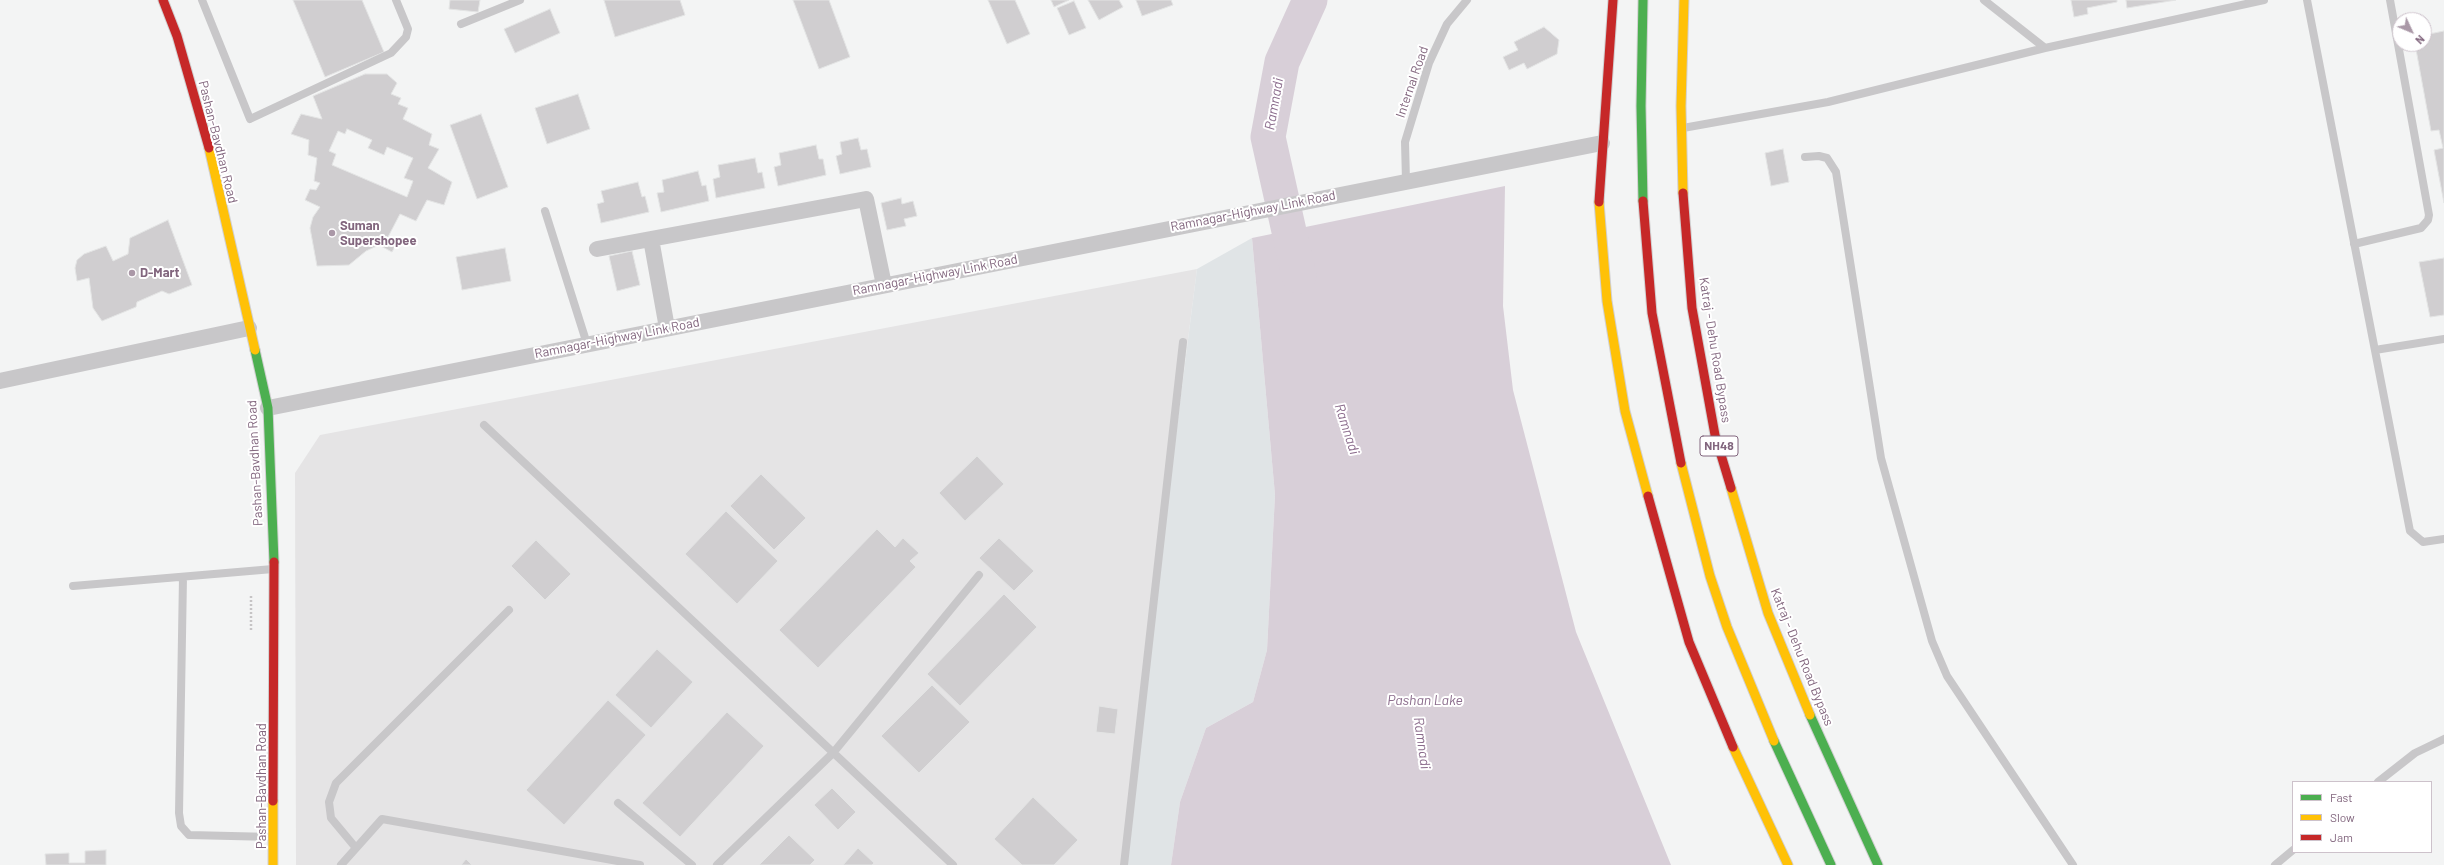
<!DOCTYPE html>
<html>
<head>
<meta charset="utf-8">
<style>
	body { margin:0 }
	#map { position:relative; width:2444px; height:865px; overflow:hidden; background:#f3f4f4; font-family:Barlow,sans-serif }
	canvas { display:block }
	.legend { position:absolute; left:2292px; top:781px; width:140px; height:72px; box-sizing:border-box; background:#fff; border:1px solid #cdc2cb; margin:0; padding:5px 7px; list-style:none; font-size:12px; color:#82667e }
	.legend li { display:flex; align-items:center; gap:8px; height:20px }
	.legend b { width:20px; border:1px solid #cdc2cb }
	.north { position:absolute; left:2392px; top:12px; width:40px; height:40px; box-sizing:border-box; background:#fff; border:1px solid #cdc2cb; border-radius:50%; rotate:134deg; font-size:11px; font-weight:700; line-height:16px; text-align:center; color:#82667e }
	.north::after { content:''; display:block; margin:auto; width:14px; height:18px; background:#aa98a7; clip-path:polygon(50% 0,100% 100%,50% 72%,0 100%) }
</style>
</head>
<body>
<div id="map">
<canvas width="2444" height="865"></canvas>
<ul class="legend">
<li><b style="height:5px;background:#4caf50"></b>Fast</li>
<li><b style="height:5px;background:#ffc107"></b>Slow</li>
<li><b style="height:5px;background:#c62828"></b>Jam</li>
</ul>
<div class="north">N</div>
</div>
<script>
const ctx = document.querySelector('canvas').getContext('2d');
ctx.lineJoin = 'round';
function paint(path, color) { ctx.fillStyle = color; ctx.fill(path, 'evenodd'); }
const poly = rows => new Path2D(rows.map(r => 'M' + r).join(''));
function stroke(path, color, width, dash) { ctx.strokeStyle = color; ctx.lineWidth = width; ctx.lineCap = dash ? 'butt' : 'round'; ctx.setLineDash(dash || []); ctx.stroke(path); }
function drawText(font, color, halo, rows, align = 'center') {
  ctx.font = font + ' Barlow,sans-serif'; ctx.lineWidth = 4; ctx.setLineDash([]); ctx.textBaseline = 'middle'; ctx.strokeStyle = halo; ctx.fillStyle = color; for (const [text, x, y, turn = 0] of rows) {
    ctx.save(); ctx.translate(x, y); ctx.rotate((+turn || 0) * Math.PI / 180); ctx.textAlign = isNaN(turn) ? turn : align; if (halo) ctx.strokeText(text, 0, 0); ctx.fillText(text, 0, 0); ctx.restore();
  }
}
paint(poly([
	[1197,269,1121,865,296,865,295,473,320,435]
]), '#e5e4e5');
paint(poly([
	[1252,238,1275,495,1267,650,1253,702,1206,728,1180,802,1171,865,1121,865,1197,269]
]), '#e0e4e6');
paint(poly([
	[1505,186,1503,306,1513,390,1576,632,1671,865,1171,865,1180,802,1206,728,1253,702,1267,650,1275,495,1252,238]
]), '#d8cfd8');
stroke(poly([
	[1299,276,1268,137,1282,62,1310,0]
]), '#d8cfd8', 35);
const building = poly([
	[293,0,362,0,384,52,325,77,293,0],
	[450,0,480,0,478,12,449,9,450,0],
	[604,0,680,0,685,15,615,37,604,0],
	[793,0,829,0,850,57,819,69,793,0],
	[988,0,1015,0,1030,34,1007,44,988,0],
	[1051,0,1069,0,1054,7,1051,0],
	[1088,0,1119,0,1123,7,1099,20,1088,0],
	[1136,0,1171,0,1173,5,1142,16,1136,0],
	[2071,0,2117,0,2117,2,2087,8,2088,14,2074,17,2071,0],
	[2126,0,2176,0,2127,8,2126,0],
	[1074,1,1086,28,1069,35,1057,8,1074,1],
	[550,9,560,33,515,53,504,29,550,9],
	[1544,27,1559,40,1557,54,1527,69,1524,63,1509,70,1503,57,1518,50,1514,42,1544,27],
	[2444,31,2444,203,2434,150,2443,148,2439,130,2431,131,2415,44,2424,44,2424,35,2444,31],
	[365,74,387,74,397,83,391,94,401,98,398,104,408,108,403,119,432,134,429,145,439,149,428,168,452,182,444,205,427,200,416,221,400,214,388,237,398,241,392,252,379,245,366,251,349,265,317,266,310,228,313,217,320,207,305,200,310,189,316,190,320,183,314,181,317,158,308,155,309,140,291,134,301,114,322,119,313,96,365,74],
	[347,129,372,140,368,148,384,155,387,147,413,158,404,178,413,181,407,197,332,165,336,154,329,151,338,131,345,134,347,129],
	[578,94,590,129,547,144,535,108,578,94],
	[481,114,508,187,477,199,450,125,481,114],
	[858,138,861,150,867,149,871,167,840,174,836,156,842,154,840,142,858,138],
	[816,145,819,159,823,159,826,175,778,186,774,167,781,165,779,153,816,145],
	[1783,149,1789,182,1771,186,1765,153,1783,149],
	[755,158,758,173,762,172,765,188,716,198,713,179,720,177,718,165,755,158],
	[698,171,702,186,706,185,709,201,661,212,657,193,664,192,662,180,698,171],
	[638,182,642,197,645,196,649,212,601,223,597,204,604,202,601,191,638,182],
	[901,198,902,204,913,201,917,216,904,219,906,226,887,230,881,203,901,198],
	[168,220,192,285,169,294,162,291,137,302,136,307,102,321,93,308,89,278,77,281,75,268,77,260,84,254,106,246,113,261,128,254,130,238,168,220],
	[505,248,511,281,462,290,456,257,505,248],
	[632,251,640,285,617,291,609,256,632,251],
	[2444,258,2444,315,2430,317,2419,262,2444,258],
	[977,456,1004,484,965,521,939,493,977,456],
	[761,474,806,518,774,550,730,506,761,474],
	[726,511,778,561,737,604,685,554,726,511],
	[877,529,895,547,903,538,919,553,910,561,916,567,818,668,779,630,877,529],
	[999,538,1034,571,1014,591,979,558,999,538],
	[536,540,571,574,545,600,511,566,536,540],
	[1004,594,1037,627,960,706,927,674,1004,594],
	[657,649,693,682,651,728,615,695,657,649],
	[932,685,970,722,919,773,881,736,932,685],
	[608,700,646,735,564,825,526,790,608,700],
	[1099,706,1118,709,1115,734,1096,732,1099,706],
	[727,712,764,746,680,837,642,803,727,712],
	[832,788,856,812,838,830,814,805,832,788],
	[1033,797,1078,840,1054,865,1022,865,994,839,1033,797],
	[789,835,815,860,810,865,759,865,789,835],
	[858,848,874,863,872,865,843,865,858,848],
	[106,850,106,865,46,865,45,854,69,853,69,863,85,863,85,851,106,850],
	[466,859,472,865,461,865,466,859]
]);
paint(building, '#d0ced0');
stroke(building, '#e3e4e4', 1);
const fast = poly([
	[1643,201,1641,106,1643,0],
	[255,350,268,408,274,562],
	[1810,715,1878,865],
	[1774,741,1831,865]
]);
const slow = poly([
	[209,148,255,350],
	[1683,193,1681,106,1684,0],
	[1599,202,1607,301,1625,411,1648,496],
	[1681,463,1710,576,1727,627,1774,741],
	[1731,488,1768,613,1810,715],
	[1733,747,1788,865],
	[273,865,273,801]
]);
const jam = poly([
	[163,0,177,36,209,148],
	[1683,193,1692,308,1715,435,1731,488],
	[1643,201,1652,313,1681,463],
	[1599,202,1613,0],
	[1648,496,1689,642,1733,747],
	[273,801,274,562]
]);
stroke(fast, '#d1d0d1', 11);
stroke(slow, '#d1d0d1', 11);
stroke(jam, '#d1d0d1', 11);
stroke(poly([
	[251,630,251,595]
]), '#c6c4c5', 2.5, [2, 2]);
stroke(poly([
	[202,0,250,119,391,53,406,37,408,29,396,0],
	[1984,0,2045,48],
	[2307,0,2410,531,2423,542,2444,539],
	[461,24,520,0],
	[1683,128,1828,102,2045,48,2264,0],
	[1805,157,1819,156,1827,158,1836,172,1881,458,1932,641,1947,676,2073,865],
	[1406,181,1405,142,1429,63,1447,24,1467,0],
	[545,211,587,344],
	[2354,244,2421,228,2428,220,2429,215,2390,0],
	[2375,350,2444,339],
	[484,425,953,865],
	[183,577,179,813,181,826,189,835,273,837],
	[73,586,273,569],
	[2378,782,2415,753,2444,739],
	[618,803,692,865],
	[356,848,331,818,329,802,336,783,509,610],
	[341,865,382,819,640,865],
	[717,865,833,753,979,575],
	[1124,865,1183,342],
	[2275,865,2293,850]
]), '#c8c7c9', 8);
stroke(poly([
	[651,239,667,328],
	[597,249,866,199,884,285],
	[0,381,249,328],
	[268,408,1602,143]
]), '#c8c7c9', 16);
stroke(fast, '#4caf50', 9);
stroke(slow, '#ffc107', 9);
stroke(jam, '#c62828', 9);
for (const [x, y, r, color] of [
	[332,233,4,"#aa98a7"],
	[132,273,4,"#aa98a7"]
]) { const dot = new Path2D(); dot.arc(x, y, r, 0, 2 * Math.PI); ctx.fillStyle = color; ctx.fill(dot); stroke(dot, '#fff', 1.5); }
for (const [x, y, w] of [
	[1719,446,38]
]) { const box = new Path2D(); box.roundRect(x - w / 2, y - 10, w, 20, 3); ctx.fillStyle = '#fff'; ctx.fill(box); stroke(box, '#82667e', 1); }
drawText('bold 12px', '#82667e', null, [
	["NH48",1719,446]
]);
drawText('13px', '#82667e', '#fff', [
	["Internal Road",1412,82,-71],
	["Pashan-Bavdhan Road",218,142,76],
	["Ramnagar-Highway Link Road",1253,211,-11],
	["Ramnagar-Highway Link Road",935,275,-11],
	["Ramnagar-Highway Link Road",617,338,-11],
	["Katraj - Dehu Road Bypass",1715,350,81],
	["Pashan-Bavdhan Road",255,463,-93],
	["Katraj - Dehu Road Bypass",1802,657,68],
	["Pashan-Bavdhan Road",262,786,-90]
]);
drawText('bold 13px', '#82667e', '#fff', [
	["Suman",340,226],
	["Supershopee",340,241],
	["D-Mart",140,273]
], 'left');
drawText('italic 14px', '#8b6c8c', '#fff', [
	["Ramnadi",1274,104,-80],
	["Ramnadi",1347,429,72],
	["Pashan Lake",1425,700],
	["Ramnadi",1422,743,82]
]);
</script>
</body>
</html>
